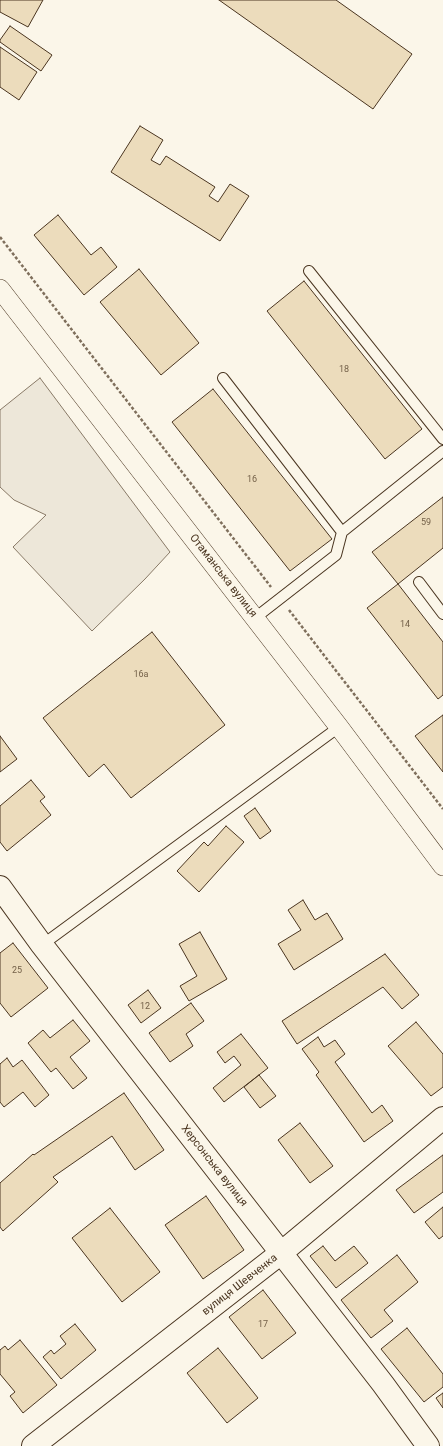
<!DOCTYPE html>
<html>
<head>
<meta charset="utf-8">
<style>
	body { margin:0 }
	canvas { display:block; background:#fbf6e9 }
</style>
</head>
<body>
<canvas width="443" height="1446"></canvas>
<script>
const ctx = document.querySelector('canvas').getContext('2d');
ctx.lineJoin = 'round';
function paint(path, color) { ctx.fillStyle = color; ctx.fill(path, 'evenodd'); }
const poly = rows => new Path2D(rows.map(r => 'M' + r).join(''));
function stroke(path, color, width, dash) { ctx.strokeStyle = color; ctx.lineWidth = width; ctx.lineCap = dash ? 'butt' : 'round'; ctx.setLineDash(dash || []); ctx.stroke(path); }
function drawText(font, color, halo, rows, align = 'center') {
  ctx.font = font + ' Roboto,sans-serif'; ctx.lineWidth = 3; ctx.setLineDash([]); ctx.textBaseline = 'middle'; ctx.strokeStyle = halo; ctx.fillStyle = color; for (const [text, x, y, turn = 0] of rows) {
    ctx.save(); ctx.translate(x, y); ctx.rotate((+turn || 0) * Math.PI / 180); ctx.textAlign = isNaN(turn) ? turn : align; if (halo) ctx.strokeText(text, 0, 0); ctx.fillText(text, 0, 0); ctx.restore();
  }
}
const parking = poly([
	[40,378,170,552,145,579,92,631,13,547,46,515,14,500,0,487,0,410,40,378]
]);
paint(parking, '#ede7d9');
stroke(parking, '#887966', 1);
const building = poly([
	[0,0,43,0,28,27,0,12,0,0],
	[219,0,336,0,412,54,373,109,219,0],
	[10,26,52,55,41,71,0,42,0,40,10,26],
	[0,47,37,72,19,100,0,87,0,47],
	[140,126,163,140,151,160,160,165,166,156,215,187,209,196,218,202,230,184,249,196,220,241,111,172,140,126],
	[58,215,91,255,101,247,117,267,84,295,34,235,58,215],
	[139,269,199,343,161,375,100,302,139,269],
	[304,281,422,429,385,459,267,311,304,281],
	[213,389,332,539,290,571,172,422,213,389],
	[443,497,443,548,398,584,372,552,443,497],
	[398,584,443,642,443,695,438,699,367,608,398,584],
	[152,632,225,725,131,798,104,764,89,777,43,718,152,632],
	[443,715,443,772,415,736,443,715],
	[0,736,17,759,0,772,0,736],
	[31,780,45,797,40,801,51,815,7,851,0,842,0,806,31,780],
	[255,808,271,831,260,839,244,816,255,808],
	[226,826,244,842,199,892,177,871,204,842,208,846,226,826],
	[303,900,315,920,327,913,343,939,294,970,278,944,301,930,288,910,303,900],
	[200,932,227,979,189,1001,180,986,197,976,179,944,200,932],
	[13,943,48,988,11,1017,0,1003,0,953,13,943],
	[385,954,419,995,402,1009,383,987,297,1044,282,1021,385,954],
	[148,990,161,1008,141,1023,128,1005,148,990],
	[191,1003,204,1021,186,1034,193,1046,170,1062,149,1033,191,1003],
	[73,1020,90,1041,70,1057,87,1078,73,1089,56,1068,51,1072,28,1043,43,1030,50,1038,73,1020],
	[416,1022,443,1054,443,1087,431,1096,388,1046,416,1022],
	[241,1034,268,1068,224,1102,213,1088,241,1065,234,1056,225,1063,217,1052,241,1034],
	[318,1037,324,1047,335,1040,345,1054,335,1062,372,1113,382,1105,393,1121,364,1142,316,1075,319,1072,302,1049,318,1037],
	[7,1058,13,1067,22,1060,49,1095,35,1107,23,1092,4,1107,0,1102,0,1064,7,1058],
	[259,1075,276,1096,260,1108,244,1087,259,1075],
	[124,1093,164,1150,135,1170,112,1136,53,1177,58,1182,3,1231,0,1227,0,1183,33,1154,34,1155,124,1093],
	[300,1123,333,1166,310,1183,278,1140,300,1123],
	[443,1155,443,1192,414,1213,396,1190,443,1155],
	[206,1196,244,1250,203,1279,165,1225,206,1196],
	[443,1207,443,1236,439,1239,425,1222,443,1207],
	[110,1208,160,1272,122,1302,72,1238,110,1208],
	[323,1246,335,1261,354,1246,368,1263,336,1288,310,1256,323,1246],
	[397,1255,418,1282,384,1310,393,1321,371,1338,341,1300,397,1255],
	[263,1290,296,1333,262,1359,229,1317,263,1290],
	[75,1324,96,1350,61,1379,43,1357,51,1350,54,1354,66,1344,60,1336,75,1324],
	[407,1328,443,1374,443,1387,424,1402,381,1349,407,1328],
	[20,1340,57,1385,23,1413,10,1396,15,1392,0,1374,0,1350,5,1346,8,1350,20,1340],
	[218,1348,258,1398,227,1423,187,1373,218,1348],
	[443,1393,443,1408,436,1398,443,1393]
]);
paint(building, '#ecdcbc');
stroke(building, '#4a3520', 1);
const lane = poly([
	[309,271,443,439],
	[223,378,342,532,336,555,255,618],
	[342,532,443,451],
	[419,582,443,614],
	[42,945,339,727]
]);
const street = poly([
	[0,289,339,727,443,866]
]);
const secondary = poly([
	[0,887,42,945,383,1384,428,1446],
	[33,1446,281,1253,443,1118]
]);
stroke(lane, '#4a3520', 12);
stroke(street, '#4a3520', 20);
stroke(secondary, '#4a3520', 24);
stroke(poly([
	[0,237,271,587],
	[289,610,443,809]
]), '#7f6f5c', 2.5, [3, 2]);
stroke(lane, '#fbf6e9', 10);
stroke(street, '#fbf6e9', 19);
stroke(secondary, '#fbf6e9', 22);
drawText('9px', '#725f47', null, [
	["18",344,370],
	["16",252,480],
	["59",426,523],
	["14",405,625],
	["16а",141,675],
	["25",17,971],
	["12",145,1007],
	["17",263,1325]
]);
drawText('11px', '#4a3520', '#fbf6e9', [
	["Отаманська вулиця",223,576,52],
	["Херсонська вулиця",214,1166,52],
	["вулиця Шевченка",240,1285,-38]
]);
</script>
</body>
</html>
